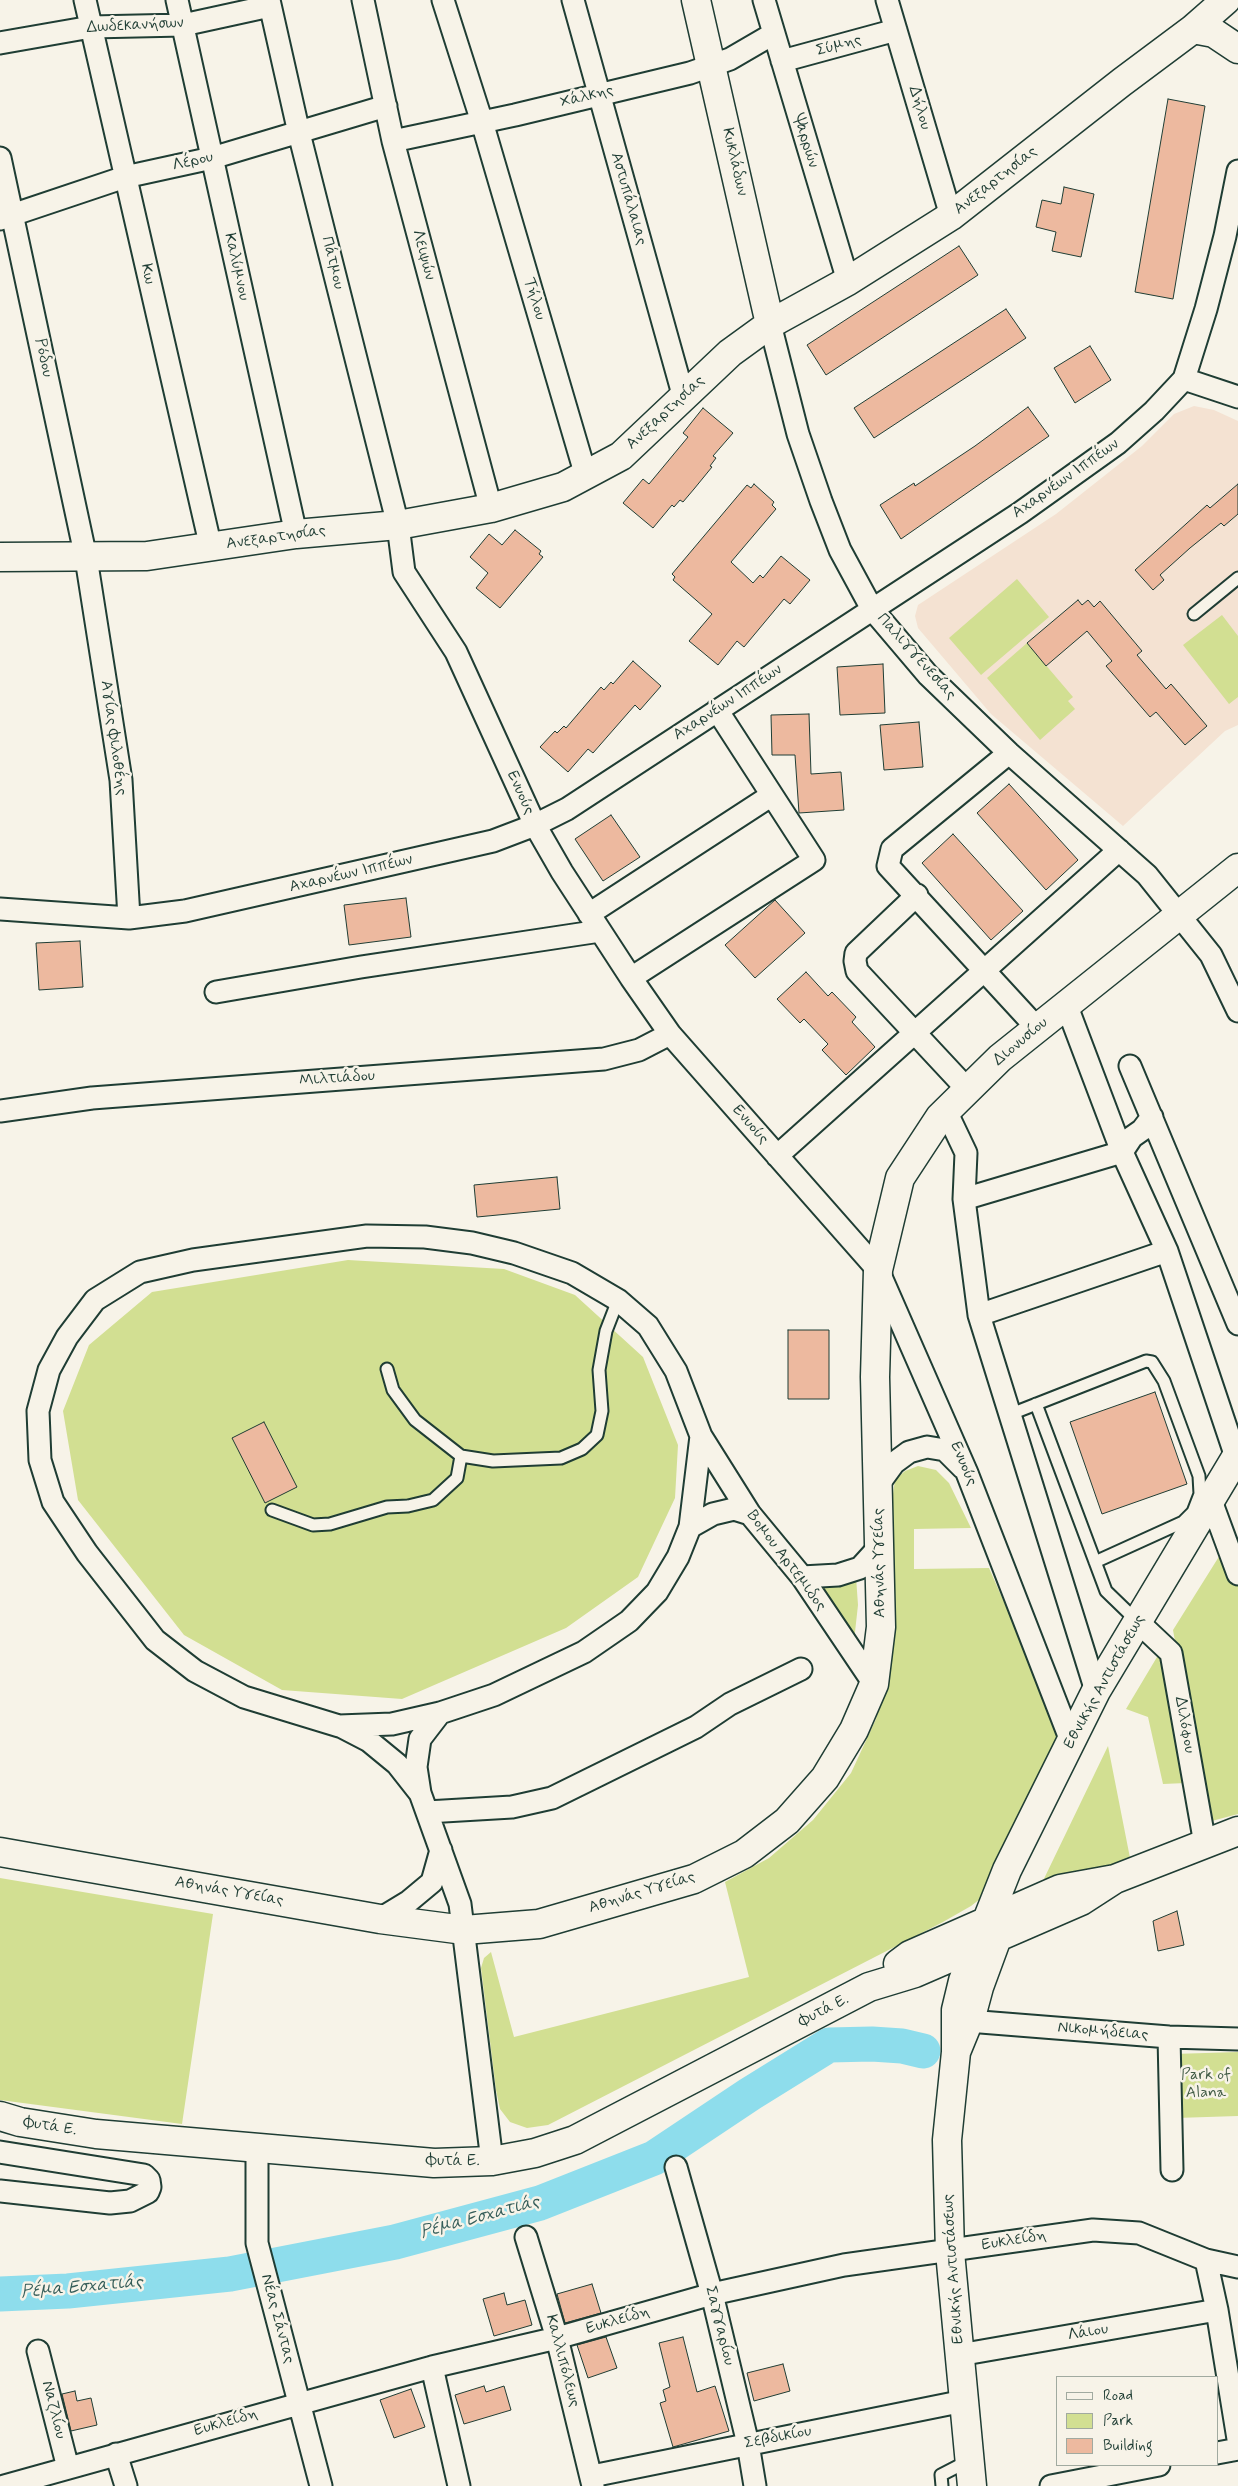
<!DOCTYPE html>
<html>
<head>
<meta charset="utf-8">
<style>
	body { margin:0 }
	#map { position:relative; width:1238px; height:2486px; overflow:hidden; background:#f7f3e8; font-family:Mynerve,sans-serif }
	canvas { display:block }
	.legend { position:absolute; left:1056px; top:2376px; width:162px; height:90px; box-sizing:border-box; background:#f7f3e8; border:1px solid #a1aaa0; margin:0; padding:6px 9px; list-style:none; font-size:15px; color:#1f3d34 }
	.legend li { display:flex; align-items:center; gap:10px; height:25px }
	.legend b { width:25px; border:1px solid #a1aaa0 }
</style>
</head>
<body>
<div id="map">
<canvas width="1238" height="2486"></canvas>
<ul class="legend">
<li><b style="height:6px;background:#f7f3e8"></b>Road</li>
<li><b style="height:14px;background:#d2df92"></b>Park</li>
<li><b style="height:14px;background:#edb99f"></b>Building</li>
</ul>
</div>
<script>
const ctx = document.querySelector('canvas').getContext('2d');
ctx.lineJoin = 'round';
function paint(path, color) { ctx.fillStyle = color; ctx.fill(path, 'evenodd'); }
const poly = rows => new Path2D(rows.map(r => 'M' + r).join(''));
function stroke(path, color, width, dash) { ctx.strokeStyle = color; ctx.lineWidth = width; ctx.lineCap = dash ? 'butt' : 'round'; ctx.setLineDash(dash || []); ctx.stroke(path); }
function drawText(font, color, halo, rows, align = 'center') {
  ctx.font = font + ' Mynerve,sans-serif'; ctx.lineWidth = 5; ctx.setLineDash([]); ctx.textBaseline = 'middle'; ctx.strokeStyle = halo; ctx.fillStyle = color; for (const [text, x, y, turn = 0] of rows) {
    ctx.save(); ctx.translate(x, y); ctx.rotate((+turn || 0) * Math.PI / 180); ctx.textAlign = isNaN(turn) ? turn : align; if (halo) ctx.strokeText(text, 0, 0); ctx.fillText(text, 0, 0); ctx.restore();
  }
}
paint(poly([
	[1194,406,1214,410,1238,421,1238,725,1225,731,1123,826,991,714,918,628,915,616,918,605,1056,514,1142,446,1174,414]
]), '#f4e2d2');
paint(poly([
	[1017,579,1049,617,981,675,949,638],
	[1222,615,1238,636,1238,697,1229,704,1183,645],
	[1027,643,1073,697,1068,701,1075,709,1040,740,987,678],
	[348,1260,504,1269,575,1295,643,1357,678,1445,675,1498,638,1577,566,1628,402,1699,282,1690,184,1635,78,1500,63,1411,89,1345,152,1292],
	[918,1466,936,1470,949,1483,971,1528,914,1529,914,1569,989,1568,1055,1718,1060,1746,989,1892,971,1906,943,1922,548,2125,527,2128,510,2122,500,2109,496,2090,481,1968,484,1958,491,1952,514,2037,749,1977,725,1882,769,1858,813,1820,851,1773,876,1719,890,1662,895,1619,892,1500,895,1480,905,1471],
	[1235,1531,1238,1541,1238,1814,1208,1822,1173,1630],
	[856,1577,858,1605,854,1641,815,1587],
	[1160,1652,1186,1783,1163,1784,1148,1717,1126,1709],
	[1108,1746,1131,1863,1040,1887],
	[0,1878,213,1914,182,2124,0,2100],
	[1238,2052,1238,2116,1176,2118,1173,2054]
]), '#d2df92');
stroke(poly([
	[0,2294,68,2291,230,2274,395,2242,540,2203,654,2158,750,2094,829,2045,872,2044,902,2046,923,2051]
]), '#8eddec', 35);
const building = poly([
	[1168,99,1205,106,1173,299,1135,292,1168,99],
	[1064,187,1094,194,1081,257,1052,251,1056,232,1036,227,1042,200,1061,204,1064,187],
	[959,246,978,275,826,375,807,345,959,246],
	[1006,309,1026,338,874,438,854,408,1006,309],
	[1090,346,1111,380,1075,403,1054,368,1090,346],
	[1028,407,1049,436,901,539,880,505,914,483,915,486,975,446,1028,407],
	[703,408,733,433,713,456,716,458,710,466,712,467,694,489,683,502,680,500,674,507,672,505,653,528,623,503,643,479,649,484,688,437,683,433,703,408],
	[754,484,774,502,772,505,776,509,731,562,753,583,760,575,763,578,781,556,810,580,790,604,784,599,744,647,737,641,718,665,689,641,712,614,673,580,675,577,672,574,747,485,751,488,754,484],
	[1238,484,1238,514,1224,526,1221,523,1190,548,1160,575,1164,580,1153,590,1135,570,1207,505,1210,508,1238,484],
	[515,530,541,551,539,554,543,557,500,608,476,588,488,573,470,557,489,534,502,545,515,530],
	[1078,600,1082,605,1088,600,1094,607,1100,601,1142,651,1137,655,1166,689,1171,684,1207,726,1185,745,1156,712,1150,717,1106,666,1112,661,1087,631,1046,666,1027,643,1078,600],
	[633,661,661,686,640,710,635,705,593,753,588,749,568,772,540,747,555,731,557,733,564,726,566,728,601,687,604,690,611,682,613,684,633,661],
	[883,664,885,713,840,715,837,667,883,664],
	[809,714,811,774,841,772,844,810,799,813,795,755,772,755,771,715,809,714],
	[919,722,923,767,884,770,880,725,919,722],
	[1009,784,1078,860,1046,890,977,813,1009,784],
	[611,815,640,857,603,881,575,839,611,815],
	[953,834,1023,911,991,940,922,863,953,834],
	[406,898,411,937,349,945,344,905,406,898],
	[775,900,805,933,755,978,725,945,775,900],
	[80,941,83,987,39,990,36,943,80,941],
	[806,972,828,996,832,992,856,1017,852,1022,875,1047,846,1075,822,1050,828,1044,804,1019,800,1023,777,999,806,972],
	[557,1177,560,1209,477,1217,474,1185,557,1177],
	[788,1330,829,1330,829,1399,788,1399,788,1330],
	[1155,1392,1187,1484,1102,1514,1070,1422,1155,1392],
	[264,1422,297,1487,265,1503,232,1438,264,1422],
	[1177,1911,1184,1945,1158,1951,1153,1921,1177,1911],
	[592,2284,601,2313,565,2323,557,2294,592,2284],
	[504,2293,507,2305,525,2300,532,2325,494,2336,483,2299,504,2293],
	[606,2337,617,2368,588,2378,577,2345,606,2337],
	[683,2337,697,2392,715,2386,729,2431,673,2447,660,2403,666,2401,663,2390,670,2387,659,2343,683,2337],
	[783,2364,790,2391,754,2401,747,2373,783,2364],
	[484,2386,486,2392,504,2386,511,2410,464,2424,455,2395,484,2386],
	[411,2389,425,2427,394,2438,380,2400,411,2389],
	[75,2391,77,2401,91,2398,97,2425,71,2431,62,2394,75,2391]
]);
paint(building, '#edb99f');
stroke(building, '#1f3d34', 1);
const lane = poly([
	[1194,614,1238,578],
	[387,1369,393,1390,415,1420,461,1456,493,1461,561,1458,582,1449,597,1435,602,1411,599,1370,606,1331,618,1300],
	[1036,1404,1106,1591,1137,1621],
	[1011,1414,1146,1361,1152,1362,1164,1381,1199,1476,1200,1494,1193,1512,1183,1522,1095,1562],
	[272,1510,313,1525,330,1524,387,1507,408,1506,433,1500,457,1478,461,1456],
	[942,2486,941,2475,970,2460]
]);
const street = poly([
	[85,0,211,548],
	[177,0,296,534],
	[269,0,299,133,398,525,404,572,456,652,535,825,562,872,631,978,670,1034,878,1270,967,1473,1071,1741],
	[363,0,393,141,491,508],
	[443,0,482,122,586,476],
	[573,0,684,398],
	[764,0,848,281],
	[887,0,951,216],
	[0,43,91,27,183,25,270,6],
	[782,61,896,30],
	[393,141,515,115,690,73,730,59,773,34],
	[0,158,86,558,121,780,129,918],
	[0,219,125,177,212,158,386,106],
	[770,324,798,434,821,501,840,550,872,609,928,675,1009,753,1147,875,1211,955,1238,1011],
	[1184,379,1238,397],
	[1009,753,892,849,888,866,1037,1028],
	[917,895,856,953,855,961,857,971,968,1090],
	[0,909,129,918,185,911,493,841,535,825,567,809,1020,513,1118,443,1154,411,1184,379,1206,309,1225,236,1238,171],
	[589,914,772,795],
	[631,978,814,860,717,710],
	[216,992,361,967,600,931],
	[1066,1004,1122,1152,1167,1251,1236,1457],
	[1130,1066,1238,1324],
	[0,1111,92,1098,604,1059,639,1050,670,1034],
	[946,1111,966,1153,964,1199,979,1315,1096,1691],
	[777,1156,1119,850],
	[964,1199,1122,1152,1132,1137,1142,1130,1152,1117],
	[979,1315,1167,1251],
	[701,1436,690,1527,678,1557,657,1592,629,1621,584,1652,494,1695,440,1713,392,1724,339,1726,244,1697,195,1671,155,1640,87,1553,53,1502,40,1460,38,1411,49,1370,67,1337,95,1300,140,1272,193,1260,367,1236,425,1237,472,1243,514,1253,572,1273,618,1300,648,1326,676,1371,701,1436,750,1514,802,1577,874,1684],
	[878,1485,894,1463,909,1452,927,1447,945,1450,963,1468],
	[1210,1498,1238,1574],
	[690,1527,713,1514,734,1509,750,1514],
	[802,1577,838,1575,860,1568,880,1546],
	[1137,1621,1171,1653,1205,1844],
	[440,1713,420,1739,416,1767,420,1793,460,1904,492,2161],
	[342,1727,369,1741,397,1764,419,1792],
	[427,1812,512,1807,552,1798,696,1727,730,1704,801,1669],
	[380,1919,408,1902,432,1882,441,1850],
	[968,2021,1169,2037,1238,2039],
	[1169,2037,1172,2170],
	[257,2149,257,2243,321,2486],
	[0,2152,144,2175,149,2180,150,2187,148,2192,130,2201,110,2203,0,2191],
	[676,2167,712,2294,748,2444,755,2486],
	[526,2237,557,2338,593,2486],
	[1206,2260,1217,2310,1238,2439],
	[38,2351,68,2468],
	[959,2355,1217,2310],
	[432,2367,459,2486],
	[1217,2453,1238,2449],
	[116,2454,126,2486],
	[592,2476,964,2401],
	[4,2486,432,2367,557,2338,712,2294,844,2265,1093,2230,1139,2233,1206,2260,1238,2267],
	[1051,2486,1159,2465]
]);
const secondary = poly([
	[696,0,770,324],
	[1193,29,1214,33,1238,49],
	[0,557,147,556,296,534,398,525,491,508,563,487,621,456,730,353,770,324,848,281,951,216,1122,82,1193,29,1226,0],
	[0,1852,380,1919,464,1930,539,1924,694,1879,744,1854,787,1821,825,1778,854,1730,874,1684,881,1627,875,1377,878,1270,900,1178,940,1117,1000,1058,1238,868],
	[988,1919,997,1938,979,1987,972,2013,956,2052,956,2010,963,1981,1007,1870,1096,1691,1238,1454],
	[898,1964,910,1955,1060,1889,1115,1879,1238,1831],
	[956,2052,947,2140,950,2252,972,2486],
	[0,2116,20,2122,96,2134,434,2163,492,2161,535,2153,575,2140,869,1987,915,1973,1081,1901,1115,1879]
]);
stroke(lane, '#1f3d34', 15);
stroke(street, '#1f3d34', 25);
stroke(secondary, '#1f3d34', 31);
stroke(lane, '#f7f3e8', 11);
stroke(street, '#f7f3e8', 21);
stroke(secondary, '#f7f3e8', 28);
drawText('16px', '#1f3d34', '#f7f3e8', [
	["Δωδεκανήσων",135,26,-3],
	["Σύμης",839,46,-15],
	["Χάλκης",587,97,-14],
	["Δήλου",919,108,74],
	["Ψαρρών",805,141,73],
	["Λέρου",193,162,-13],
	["Κυκλάδων",734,162,77],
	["Ανεξαρτησίας",996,181,-38],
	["Αστυπάλαιας",628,199,74],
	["Λειψών",423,255,75],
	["Πάτμου",332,263,76],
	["Καλύμνου",236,267,77],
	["Κω",147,274,77],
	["Τήλου",534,299,74],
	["Ρόδου",43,358,78],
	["Ανεξαρτησίας",666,413,-43],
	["Αχαρνέων Ιππέων",1066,479,-35],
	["Ανεξαρτησίας",276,538,-8],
	["Παλιγγενεσίας",916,657,48],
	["Αχαρνέων Ιππέων",728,703,-33],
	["Αγίας Φιλοθέης",113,738,82],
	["Ενυούς",520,793,66],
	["Αχαρνέων Ιππέων",351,874,-13],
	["Διονυσίου",1021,1042,-40],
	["Μιλτιάδου",337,1079,-4],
	["Ενυούς",750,1125,49],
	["Ενυούς",963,1464,67],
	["Βομου Αρτεμιδος",786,1561,53],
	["Αθηνάς Υγείας",880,1563,-91],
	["Εθνικής Αντιστάσεως",1105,1682,-61],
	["Διλόφου",1184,1725,80],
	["Αθηνάς Υγείας",229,1892,10],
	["Αθηνάς Υγείας",642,1893,-17],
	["Φυτά Ε.",824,2011,-27],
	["Νικομήδειας",1103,2032,5],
	["Φυτά Ε.",50,2127,9],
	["Φυτά Ε.",453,2162],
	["Ευκλείδη",1014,2241,-9],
	["Εθνικής Αντιστάσεως",954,2269,-94],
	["Νέας Σάντας",277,2319,75],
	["Ευκλείδη",618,2321,-16],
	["Σαγγαρίου",719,2326,76],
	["Λάιου",1088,2333,-10],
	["Καλλιπόλεως",562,2361,75],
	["Ναζλίου",53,2410,76],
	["Ευκλείδη",226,2423,-16],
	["Σεβδικίου",778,2438,-11]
]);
drawText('16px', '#435d47', '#f7f3e8', [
	["Park of",1206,2076],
	["Alana",1206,2094]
]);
drawText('italic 18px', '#355d59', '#f7f3e8', [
	["Ρέμα Εσχατιάς",480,2218,-15],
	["Ρέμα Εσχατιάς",82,2288,-5]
]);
</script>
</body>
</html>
